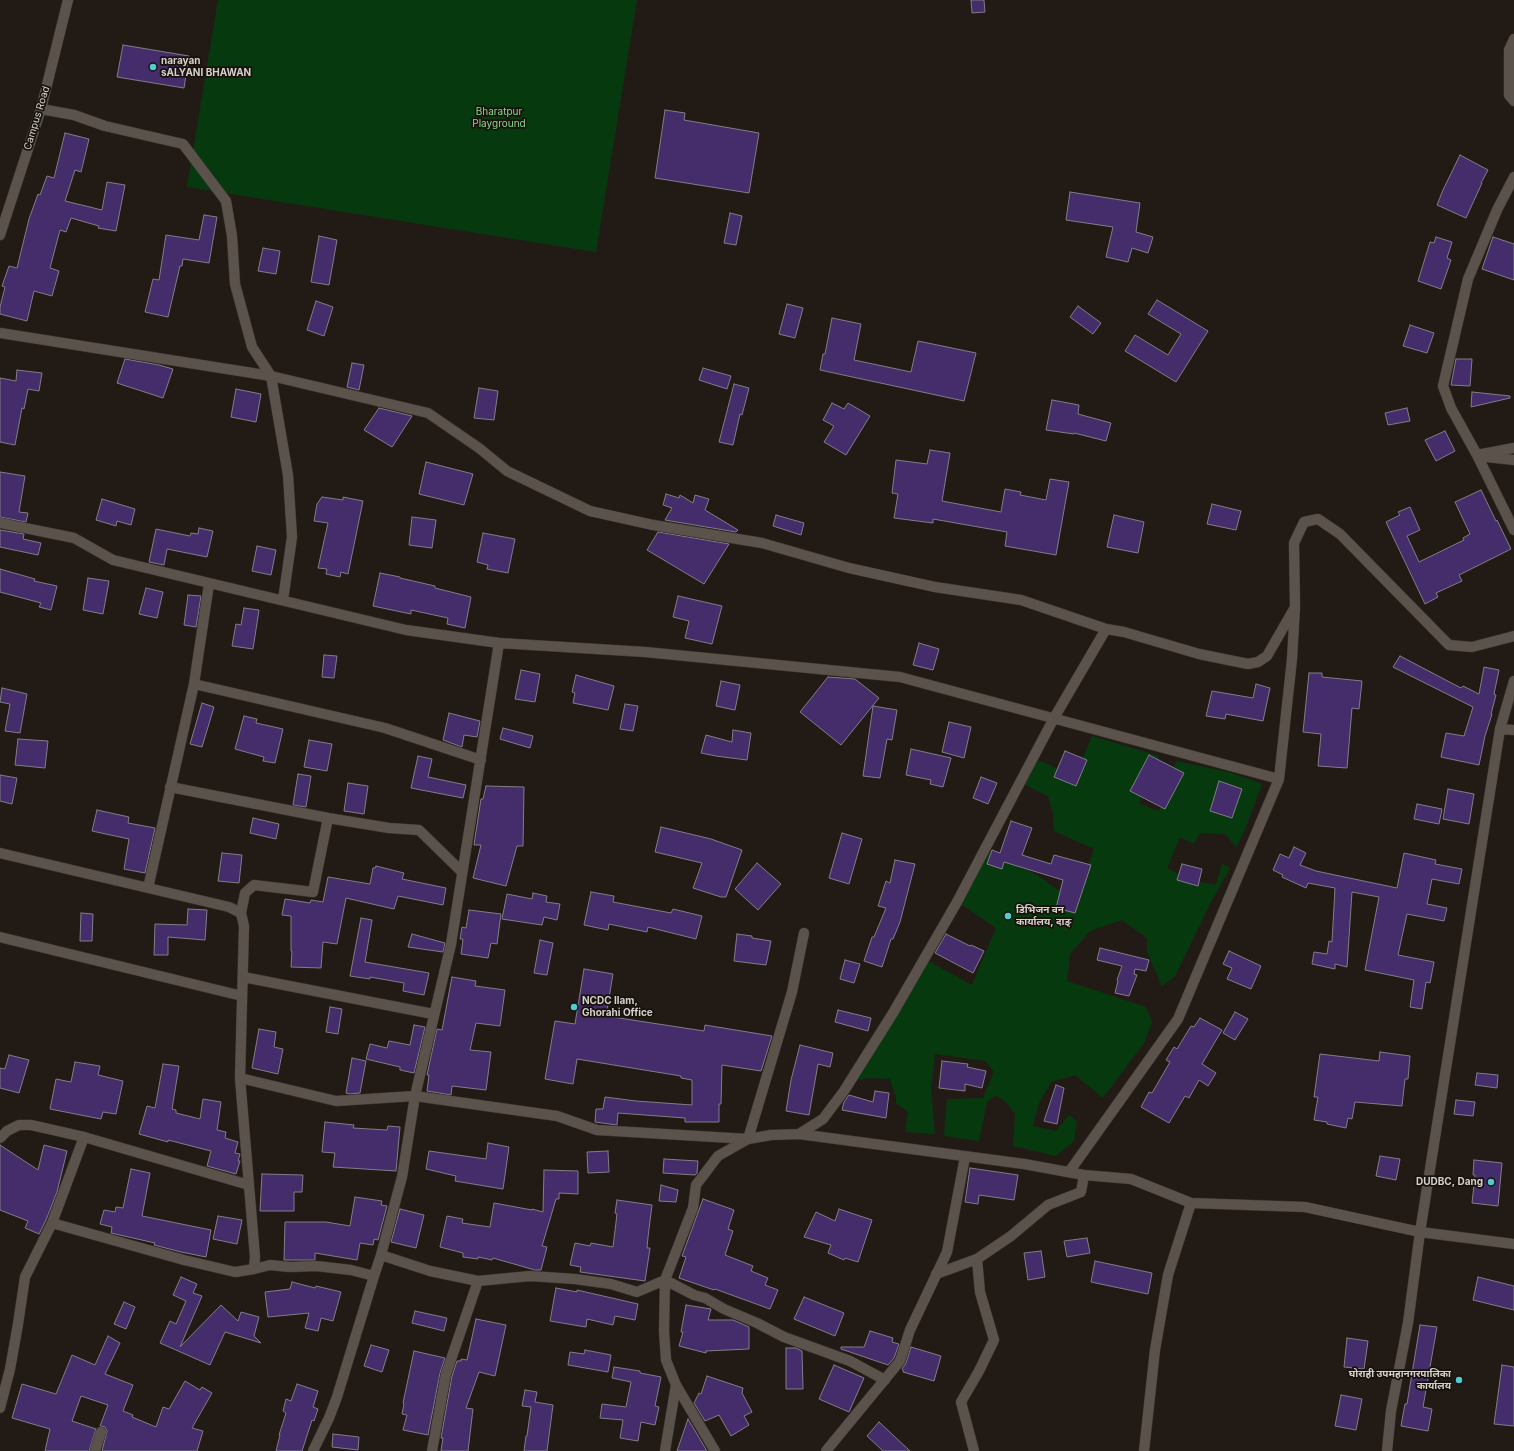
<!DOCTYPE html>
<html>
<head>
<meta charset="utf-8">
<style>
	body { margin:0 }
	canvas { display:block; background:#221b15 }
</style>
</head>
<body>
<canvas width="1514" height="1451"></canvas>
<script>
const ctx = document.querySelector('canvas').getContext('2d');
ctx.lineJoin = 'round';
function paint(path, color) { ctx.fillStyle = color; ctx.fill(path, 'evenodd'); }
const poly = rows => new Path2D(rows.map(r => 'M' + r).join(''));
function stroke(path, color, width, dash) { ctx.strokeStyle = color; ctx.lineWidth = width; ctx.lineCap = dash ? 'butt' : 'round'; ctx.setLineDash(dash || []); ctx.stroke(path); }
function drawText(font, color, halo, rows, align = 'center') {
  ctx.font = font + ' Inter,"Noto Sans Devanagari",sans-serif'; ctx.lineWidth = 3.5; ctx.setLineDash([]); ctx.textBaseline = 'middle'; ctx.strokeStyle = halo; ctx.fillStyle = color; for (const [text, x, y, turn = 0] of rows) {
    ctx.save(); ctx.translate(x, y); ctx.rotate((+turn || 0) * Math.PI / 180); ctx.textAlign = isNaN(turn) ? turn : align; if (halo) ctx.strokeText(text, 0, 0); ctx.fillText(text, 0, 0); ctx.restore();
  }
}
paint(poly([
	[218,0,637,0,596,252,187,187],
	[1092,736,1159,756,1139,804,1159,811,1170,788,1176,761,1232,773,1262,784,1244,832,1236,847,1225,834,1200,833,1194,844,1180,837,1167,868,1190,880,1216,885,1222,864,1230,868,1212,900,1175,976,1162,986,1147,952,1147,938,1122,920,1090,931,1070,954,1067,981,1146,1007,1152,1022,1144,1043,1103,1098,1075,1075,1051,1082,1039,1103,1033,1126,1056,1131,1069,1115,1077,1121,1074,1141,1056,1156,1013,1146,1015,1114,1007,1103,996,1095,987,1102,979,1141,944,1136,947,1099,983,1098,994,1072,986,1061,935,1054,931,1090,935,1134,905,1132,908,1112,896,1103,896,1097,890,1079,870,1078,849,1081,923,958,972,985,996,928,958,902,988,851,1039,876,1056,889,1078,894,1094,849,1054,831,1053,814,1048,796,1021,783,1039,760,1075,777]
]), '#07390e');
const building = poly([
	[971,0,984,0,985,12,972,13,971,0],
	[123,45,189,56,184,88,117,77,123,45],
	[665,110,685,113,684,120,759,133,749,193,655,178,665,110],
	[65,133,89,139,81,172,75,170,65,201,102,210,107,182,125,185,116,231,98,228,99,226,71,218,66,232,60,230,50,268,59,271,52,296,34,291,27,321,0,314,0,307,5,287,2,286,9,266,17,268,29,219,38,194,40,195,47,176,54,178,65,133],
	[1460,155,1488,170,1481,183,1482,183,1466,218,1437,205,1443,190,1460,155],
	[1070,192,1140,203,1136,232,1153,237,1148,253,1132,248,1128,262,1106,257,1113,227,1066,220,1070,192],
	[730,213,742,216,736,245,724,243,730,213],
	[204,215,217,217,209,263,183,259,182,266,180,266,168,317,145,312,153,279,159,280,166,235,199,240,204,215],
	[319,236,337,240,329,285,311,282,319,236],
	[1436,237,1452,242,1447,258,1451,260,1441,289,1418,281,1430,242,1434,243,1436,237],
	[1493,237,1514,244,1514,280,1482,269,1493,237],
	[263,248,280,251,276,274,258,271,263,248],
	[1157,300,1208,331,1176,382,1125,351,1135,335,1168,355,1181,334,1148,314,1157,300],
	[316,301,333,307,324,336,307,330,316,301],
	[787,304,803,308,795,338,779,334,787,304],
	[1078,306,1101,323,1093,334,1070,317,1078,306],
	[832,318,861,324,854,360,911,372,918,341,976,353,964,401,820,370,823,354,825,354,832,318],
	[1410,325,1434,333,1427,353,1403,346,1410,325],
	[125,359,159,365,173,369,163,398,117,383,125,359],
	[1456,359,1472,359,1470,386,1451,385,1456,359],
	[352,363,364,365,359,390,347,387,352,363],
	[703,368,731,376,727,389,699,380,703,368],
	[17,370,42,373,39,391,28,389,24,409,22,408,15,445,0,442,0,378,16,381,17,370],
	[734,384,749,388,742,415,740,414,733,445,719,442,734,384],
	[479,388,498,391,494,420,474,418,479,388],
	[236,389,261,394,256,422,231,417,236,389],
	[1472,392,1510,396,1510,398,1471,407,1472,392],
	[1052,400,1079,405,1078,414,1111,423,1106,441,1074,433,1074,434,1046,430,1052,400],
	[832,403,844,409,848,403,870,416,846,455,824,442,834,426,823,420,832,403],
	[379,408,412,416,392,447,364,430,379,408],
	[1407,408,1410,421,1388,425,1385,413,1407,408],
	[1445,431,1455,451,1436,461,1425,440,1445,431],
	[930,450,950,453,942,501,1001,512,1005,489,1021,492,1020,495,1046,500,1050,479,1069,482,1056,555,1005,546,1007,532,933,519,933,523,894,518,898,494,892,493,896,460,927,464,930,450],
	[426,462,473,474,464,505,419,494,426,462],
	[0,472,25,476,19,512,28,513,26,522,0,517,0,472],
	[1481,490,1496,521,1497,520,1511,549,1459,575,1462,581,1436,593,1438,597,1425,604,1386,522,1400,515,1398,512,1410,507,1420,530,1407,536,1419,562,1464,540,1463,538,1470,534,1455,502,1481,490],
	[666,494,679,498,680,495,693,503,695,495,709,499,705,510,738,530,736,532,665,520,672,508,663,505,666,494],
	[322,497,343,500,343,497,363,501,348,574,341,572,340,577,326,574,327,569,318,568,328,523,314,521,317,504,322,497],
	[102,499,135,509,131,525,117,521,116,526,96,520,102,499],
	[1212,504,1241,511,1236,530,1207,524,1212,504],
	[776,515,804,523,801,535,773,526,776,515],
	[1114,515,1144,522,1138,553,1107,547,1114,515],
	[412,517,436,520,432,548,409,545,412,517],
	[199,528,213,531,207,557,167,549,164,565,149,562,156,529,190,536,191,533,198,534,199,528],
	[0,530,24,534,23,539,41,543,38,555,0,547,0,530],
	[658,532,729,544,704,584,647,550,658,532],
	[483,533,515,539,508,573,487,569,488,565,477,562,483,533],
	[257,546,276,550,271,575,252,571,257,546],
	[0,569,35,579,34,581,57,586,51,610,39,607,41,603,0,592,0,569],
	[380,573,400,577,400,578,435,586,435,588,471,597,465,628,447,624,448,618,411,610,411,614,373,606,380,573],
	[88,578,109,581,103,614,83,610,88,578],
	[146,588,163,592,157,618,139,614,146,588],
	[188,595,201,596,196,627,184,625,188,595],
	[678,596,722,606,712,644,685,638,689,621,673,617,678,596],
	[244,608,259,610,253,649,232,646,236,624,241,625,244,608],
	[919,643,939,649,933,670,913,665,919,643],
	[324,655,337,656,334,678,322,677,324,655],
	[1400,656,1461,688,1463,686,1479,694,1484,667,1499,670,1494,694,1496,695,1491,714,1492,714,1485,736,1479,765,1441,757,1446,733,1464,736,1473,707,1393,667,1400,656],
	[521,670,540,674,535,702,515,699,521,670],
	[1309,673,1322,673,1322,677,1362,681,1359,709,1352,708,1347,768,1318,766,1321,734,1303,732,1309,673],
	[576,675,614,686,608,710,573,703,575,693,572,692,576,675],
	[828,677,855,679,879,698,841,745,800,712,828,677],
	[721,681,740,685,735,710,716,706,721,681],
	[1256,684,1270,688,1263,721,1226,714,1225,719,1206,716,1212,691,1253,698,1256,684],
	[2,688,27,694,20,733,5,731,10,704,0,702,2,688],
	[202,703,214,707,202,747,190,744,202,703],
	[625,704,638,706,633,731,620,729,625,704],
	[873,706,897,710,892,740,887,739,880,778,863,776,873,706],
	[449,713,480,721,477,737,464,735,462,747,443,740,449,713],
	[244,716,257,719,256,723,283,729,275,763,263,761,264,757,235,749,244,716],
	[949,722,971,727,964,758,942,752,949,722],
	[503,728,533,736,530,748,500,739,503,728],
	[733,730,751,733,747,760,716,756,701,753,706,735,732,742,733,730],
	[18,739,48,741,45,768,15,765,18,739],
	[309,740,332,744,327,771,304,767,309,740],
	[911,749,951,758,943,787,930,784,931,780,906,775,911,749],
	[1065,751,1087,760,1076,786,1054,777,1065,751],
	[1149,755,1184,773,1165,809,1130,791,1149,755],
	[418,756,432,759,428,777,466,785,463,798,411,788,418,756],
	[298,774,311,776,306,807,293,805,298,774],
	[0,775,17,778,12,804,0,801,0,775],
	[981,777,997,783,988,804,973,798,981,777],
	[1219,781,1242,789,1232,818,1210,811,1219,781],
	[348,783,368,786,364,814,344,811,348,783],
	[486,786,524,787,523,846,517,846,506,886,473,878,481,845,474,845,475,838,481,799,483,799,486,786],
	[1448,789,1474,794,1469,824,1443,819,1448,789],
	[1417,804,1442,809,1439,824,1414,819,1417,804],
	[97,810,129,817,128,823,155,828,145,873,124,869,129,839,92,831,97,810],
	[253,818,279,824,276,839,250,833,253,818],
	[1011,821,1032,828,1022,855,1051,864,1054,855,1091,865,1075,913,1056,908,1063,880,1004,862,1002,869,987,864,992,850,1000,853,1011,821],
	[661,827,711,839,742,850,726,897,721,897,693,888,702,863,655,852,661,827],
	[842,833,862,839,849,884,829,878,842,833],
	[1294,847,1306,853,1300,865,1316,871,1397,888,1404,853,1436,860,1435,864,1462,869,1459,884,1432,879,1427,904,1447,908,1444,921,1407,914,1398,955,1434,962,1430,983,1426,982,1422,1009,1410,1007,1414,980,1365,970,1379,897,1352,892,1347,967,1335,964,1335,969,1312,964,1314,952,1327,954,1329,941,1332,942,1335,888,1308,883,1306,888,1282,877,1283,875,1273,870,1280,854,1289,858,1294,847],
	[222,853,242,855,239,883,218,881,222,853],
	[895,860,915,864,900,922,893,939,891,939,882,967,864,961,872,937,874,937,886,908,878,906,886,881,890,883,895,860],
	[757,863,781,884,758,910,735,889,757,863],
	[1182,864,1202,869,1198,886,1177,880,1182,864],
	[376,866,404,873,402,879,446,888,443,905,398,896,394,909,346,898,337,944,323,942,321,968,291,967,292,951,291,951,291,916,282,915,285,899,310,903,311,900,323,902,328,877,370,884,373,868,375,868,376,866],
	[591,892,614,896,613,902,671,913,673,909,702,916,696,939,648,927,647,932,609,924,608,930,584,925,591,892],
	[533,893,547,896,546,902,560,904,557,920,544,917,542,925,502,919,507,894,532,899,533,893],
	[188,909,207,910,205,940,168,937,168,955,154,955,155,924,187,925,188,909],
	[469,910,501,914,497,944,491,943,488,958,461,954,463,939,460,939,462,927,466,928,469,910],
	[81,913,93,914,92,941,80,941,81,913],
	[361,918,372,920,365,962,429,973,424,995,403,991,404,983,370,977,370,979,350,976,361,918],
	[412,934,445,943,443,952,408,947,412,934],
	[737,934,752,936,752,938,771,941,766,965,734,961,737,934],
	[946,934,970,946,971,945,984,951,973,973,935,953,946,934],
	[540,940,553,943,547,975,534,973,540,940],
	[1100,948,1149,960,1146,971,1135,969,1134,974,1137,975,1129,996,1115,993,1118,981,1117,980,1122,966,1097,960,1100,948],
	[1229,951,1261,966,1251,989,1227,979,1232,968,1223,964,1229,951],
	[845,960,860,964,854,983,840,979,845,960],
	[584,969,613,974,606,1016,704,1031,705,1025,772,1036,761,1071,722,1065,721,1104,719,1104,719,1122,685,1122,685,1118,618,1113,617,1125,595,1122,596,1109,603,1109,605,1097,636,1101,692,1105,692,1080,681,1078,681,1076,577,1059,573,1084,545,1079,555,1021,575,1024,584,969],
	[452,977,476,981,475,986,505,990,500,1026,476,1023,470,1050,491,1052,486,1090,452,1086,451,1095,427,1091,429,1075,427,1075,437,1029,442,1030,452,977],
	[330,1007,342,1009,338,1034,326,1032,330,1007],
	[838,1010,871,1018,868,1031,835,1022,838,1010],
	[1235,1012,1248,1019,1235,1040,1223,1033,1235,1012],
	[1200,1018,1222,1030,1202,1064,1216,1073,1208,1086,1199,1080,1189,1098,1185,1096,1169,1123,1141,1107,1149,1092,1152,1093,1170,1062,1166,1060,1174,1047,1177,1049,1191,1026,1194,1027,1200,1018],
	[414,1025,425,1027,414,1073,400,1070,400,1067,366,1059,370,1044,387,1048,389,1041,410,1045,414,1025],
	[259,1029,276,1032,274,1047,283,1049,278,1074,252,1068,259,1029],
	[800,1045,833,1053,830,1067,818,1064,809,1115,786,1111,791,1080,800,1045],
	[1380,1052,1410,1056,1408,1079,1405,1079,1402,1106,1355,1102,1352,1119,1348,1118,1346,1128,1327,1124,1327,1122,1314,1120,1318,1097,1314,1097,1320,1054,1379,1061,1380,1052],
	[9,1055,29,1060,19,1093,0,1088,0,1068,5,1069,9,1055],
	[352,1058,366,1061,360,1093,349,1094,346,1093,352,1058],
	[942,1061,968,1064,967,1067,986,1071,982,1088,965,1084,965,1091,939,1088,942,1061],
	[75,1062,100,1066,98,1075,123,1081,116,1114,103,1112,101,1119,50,1109,56,1079,71,1082,75,1062],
	[163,1064,179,1066,172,1109,176,1110,176,1113,200,1119,203,1099,221,1102,217,1130,226,1132,225,1138,238,1142,235,1153,240,1154,238,1161,240,1161,236,1174,207,1166,211,1151,168,1140,168,1142,139,1134,147,1106,155,1108,163,1064],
	[1477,1073,1498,1075,1497,1088,1475,1085,1477,1073],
	[1056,1085,1064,1088,1057,1124,1044,1121,1056,1085],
	[875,1091,889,1093,886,1118,842,1110,844,1102,849,1095,873,1102,875,1091],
	[1456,1100,1475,1102,1473,1116,1454,1114,1456,1100],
	[325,1122,354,1125,353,1128,387,1130,388,1126,400,1127,396,1171,333,1167,335,1153,322,1152,325,1122],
	[488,1143,509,1147,503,1189,455,1181,456,1176,426,1169,429,1151,486,1159,488,1143],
	[0,1145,38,1170,44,1145,67,1151,57,1192,46,1220,39,1234,25,1228,28,1221,0,1210,0,1145],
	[608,1151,609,1172,588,1173,587,1152,608,1151],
	[1380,1156,1400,1159,1396,1180,1376,1176,1380,1156],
	[664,1159,698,1161,697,1173,695,1175,663,1173,664,1159],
	[1474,1160,1502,1163,1498,1206,1472,1203,1475,1175,1473,1175,1474,1160],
	[970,1168,1018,1175,1014,1200,979,1195,978,1204,965,1202,970,1168],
	[131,1169,150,1173,142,1216,211,1230,206,1257,181,1252,154,1245,155,1243,111,1233,112,1227,100,1224,104,1210,115,1212,116,1207,123,1208,131,1169],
	[544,1170,578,1171,578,1194,559,1193,559,1199,556,1199,542,1246,547,1247,541,1270,535,1270,493,1258,492,1260,478,1257,478,1259,463,1257,463,1253,440,1247,447,1216,463,1219,462,1223,490,1227,494,1203,532,1210,532,1209,543,1212,544,1170],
	[262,1174,303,1175,302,1192,294,1192,294,1211,260,1211,262,1174],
	[661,1185,678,1190,676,1202,659,1201,661,1185],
	[355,1197,382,1201,381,1205,387,1206,378,1240,374,1239,373,1245,360,1243,357,1260,315,1253,315,1260,284,1260,285,1222,326,1222,350,1226,355,1197],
	[703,1199,734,1210,728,1229,733,1231,725,1255,753,1266,751,1271,768,1278,765,1285,778,1290,770,1309,715,1289,714,1290,679,1278,686,1257,682,1256,703,1199],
	[617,1200,652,1205,648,1237,647,1248,650,1248,645,1281,580,1272,581,1267,570,1265,575,1243,590,1246,591,1243,613,1247,617,1214,615,1213,617,1200],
	[400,1209,424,1215,416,1248,391,1242,400,1209],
	[839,1209,872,1220,858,1262,845,1258,844,1260,828,1253,831,1245,804,1237,816,1212,835,1221,839,1209],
	[218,1216,242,1220,237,1244,213,1239,218,1216],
	[1087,1238,1090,1253,1067,1257,1064,1241,1087,1238],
	[1041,1251,1045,1277,1028,1280,1024,1253,1041,1251],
	[1095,1261,1152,1273,1148,1294,1091,1282,1095,1261],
	[181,1277,197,1284,193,1293,202,1296,180,1347,221,1305,238,1321,241,1312,259,1317,254,1336,261,1343,225,1332,210,1365,160,1343,170,1321,176,1324,186,1301,173,1295,181,1277],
	[1478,1277,1514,1286,1514,1310,1473,1300,1478,1277],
	[292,1282,315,1288,316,1286,341,1292,333,1321,321,1318,318,1331,305,1328,309,1313,268,1317,265,1292,290,1289,292,1282],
	[556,1288,577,1292,577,1290,638,1304,635,1320,615,1316,613,1325,587,1319,586,1327,550,1321,556,1288],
	[804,1297,844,1313,835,1336,794,1319,804,1297],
	[124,1302,135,1307,126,1329,114,1324,124,1302],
	[686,1305,711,1309,708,1320,733,1320,749,1327,749,1349,706,1351,706,1353,679,1346,683,1332,681,1332,686,1305],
	[415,1311,447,1318,444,1331,412,1323,415,1311],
	[476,1319,506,1325,495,1376,479,1372,466,1408,473,1409,468,1451,441,1451,443,1438,441,1438,452,1376,457,1361,461,1361,461,1359,467,1360,476,1319],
	[1420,1325,1437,1327,1423,1407,1432,1409,1428,1431,1401,1426,1405,1404,1407,1404,1420,1325],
	[870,1331,893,1338,892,1342,899,1344,894,1358,888,1365,841,1349,841,1347,864,1347,870,1331],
	[108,1336,120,1343,105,1374,133,1385,123,1411,133,1415,132,1417,156,1427,163,1407,169,1409,185,1381,200,1390,202,1387,212,1393,192,1428,203,1431,197,1451,102,1451,107,1431,105,1427,100,1426,108,1405,81,1396,72,1421,96,1429,89,1451,45,1451,50,1429,12,1418,22,1384,56,1394,72,1355,95,1365,108,1336],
	[1347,1338,1368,1341,1364,1369,1344,1367,1347,1338],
	[371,1345,389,1350,382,1372,364,1366,371,1345],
	[911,1347,941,1356,934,1381,903,1372,903,1370,902,1369,906,1363,911,1347],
	[786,1348,796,1348,802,1351,803,1389,786,1389,786,1348],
	[585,1350,611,1355,608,1372,568,1365,570,1352,584,1354,585,1350],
	[414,1351,445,1358,440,1373,428,1435,403,1430,407,1415,402,1414,404,1404,403,1403,414,1351],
	[834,1365,864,1378,849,1412,819,1399,834,1365],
	[1502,1365,1514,1367,1514,1426,1494,1424,1502,1365],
	[614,1367,640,1371,640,1373,661,1377,655,1406,659,1407,655,1425,641,1422,638,1441,620,1438,623,1420,600,1418,602,1404,626,1407,631,1382,612,1378,614,1367],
	[707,1376,743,1388,742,1393,752,1412,744,1416,749,1425,731,1436,719,1415,705,1421,694,1403,699,1393,701,1394,707,1376],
	[297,1384,318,1391,313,1407,318,1409,314,1421,312,1420,302,1451,276,1451,280,1435,279,1435,286,1413,283,1411,286,1399,291,1401,297,1384],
	[525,1390,537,1392,535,1402,553,1405,547,1451,524,1451,526,1436,527,1436,531,1407,522,1406,525,1390],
	[1341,1395,1362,1399,1356,1430,1335,1426,1341,1395],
	[688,1419,707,1451,677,1451,688,1419],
	[879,1422,910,1451,883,1451,867,1436,879,1422],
	[333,1434,359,1437,358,1450,332,1447,333,1434]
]);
paint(building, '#452c6a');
stroke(building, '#807d86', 1);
const minor = poly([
	[1514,39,1509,50,1509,95,1514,101],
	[41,109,74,115,105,126,183,144,226,201,232,236,235,284,252,347,271,376,288,475,292,537,283,600],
	[1514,177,1497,210,1468,279,1443,386,1451,408,1477,455,1514,530],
	[0,333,271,376,428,413,479,448,507,471,590,511,653,525,762,543,849,568,935,587,1021,600,1106,629],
	[1477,455,1514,448],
	[1487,457,1514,460],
	[0,523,74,538,113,560,406,630,499,643,645,652,900,677,1279,779],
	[194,684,385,728,481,760],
	[1500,729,1514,730],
	[170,787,328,818,389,828,419,830,462,872],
	[0,853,229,907,241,913,244,926,240,1078,336,1101,415,1096,557,1116,597,1130,748,1139,792,992,804,933],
	[148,888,194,684,209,584],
	[241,913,245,893,254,885,313,892,328,818],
	[0,937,242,996],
	[243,977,433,1014],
	[240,1078,255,1257,254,1269,270,1265,290,1267,316,1266,351,1270,374,1276,337,1397,329,1418,313,1451],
	[799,1134,823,1119,844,1091,893,1013,957,902,1054,718,1106,629,1124,632,1199,654,1248,664,1258,662,1267,656,1294,609],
	[0,1138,7,1131,19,1125,31,1125,84,1137,249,1185],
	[1069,1172,1178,1019,1279,779,1292,659,1295,607,1294,543,1304,522,1318,519,1340,534,1449,645,1472,647,1514,636],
	[52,1223,184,1260,235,1272,254,1269],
	[381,1255,402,1177,415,1096,451,944,499,643],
	[936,1274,977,1259,1011,1236,1048,1205,1081,1192,1084,1175],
	[374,1276,381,1255,430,1271,478,1281,530,1276,575,1279,611,1284,637,1292,665,1280,694,1295,705,1298,724,1309,757,1323,784,1337,850,1361,885,1380],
	[0,1408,10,1369,18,1324,25,1277,52,1223,84,1137],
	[95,1451,101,1432],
	[432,1451,446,1374,478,1281],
	[665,1451,676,1385],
	[715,1451,676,1385,666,1360,664,1331,665,1280,693,1208,696,1185,718,1156,748,1139,771,1135,799,1134,1024,1164,1084,1175,1131,1179,1191,1203,1305,1207,1420,1232,1514,1244],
	[826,1451,900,1361,910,1330,947,1252,965,1157],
	[974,1451,961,1402,979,1371,994,1340,980,1292,977,1259],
	[1144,1451,1155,1350,1168,1275,1191,1203],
	[1387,1451,1391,1411,1408,1323,1420,1232,1500,729,1514,681]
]);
const tertiary = poly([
	[0,235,41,109,68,0]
]);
stroke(minor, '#3b3633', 11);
stroke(tertiary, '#3b3633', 11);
stroke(minor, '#5a524b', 10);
stroke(tertiary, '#5a524b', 10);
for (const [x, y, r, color] of [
	[153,67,4,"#51ccd2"],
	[1008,916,4,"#51ccd2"],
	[574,1007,4,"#51ccd2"],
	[1491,1182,4,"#51ccd2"],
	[1459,1380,4,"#51ccd2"]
]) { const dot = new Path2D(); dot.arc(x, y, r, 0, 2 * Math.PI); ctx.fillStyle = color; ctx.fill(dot); stroke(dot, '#18120c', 1.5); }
drawText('bold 10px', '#d5d0cc', '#18120c', [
	["narayan",161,61],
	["sALYANI BHAWAN",161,73],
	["डिभिजन वन",1016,910],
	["कार्यालय, दाङ्",1016,922],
	["NCDC Ilam,",582,1001],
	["Ghorahi Office",582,1013],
	["DUDBC, Dang",1483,1182,"right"],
	["घोराही उपमहानगरपालिका",1451,1374,"right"],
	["कार्यालय",1451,1386,"right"]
], 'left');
drawText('10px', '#87d98a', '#18120c', [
	["Bharatpur",499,112],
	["Playground",499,124]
]);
drawText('10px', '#d5d0cc', '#18120c', [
	["Campus Road",37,118,-73]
]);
</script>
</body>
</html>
